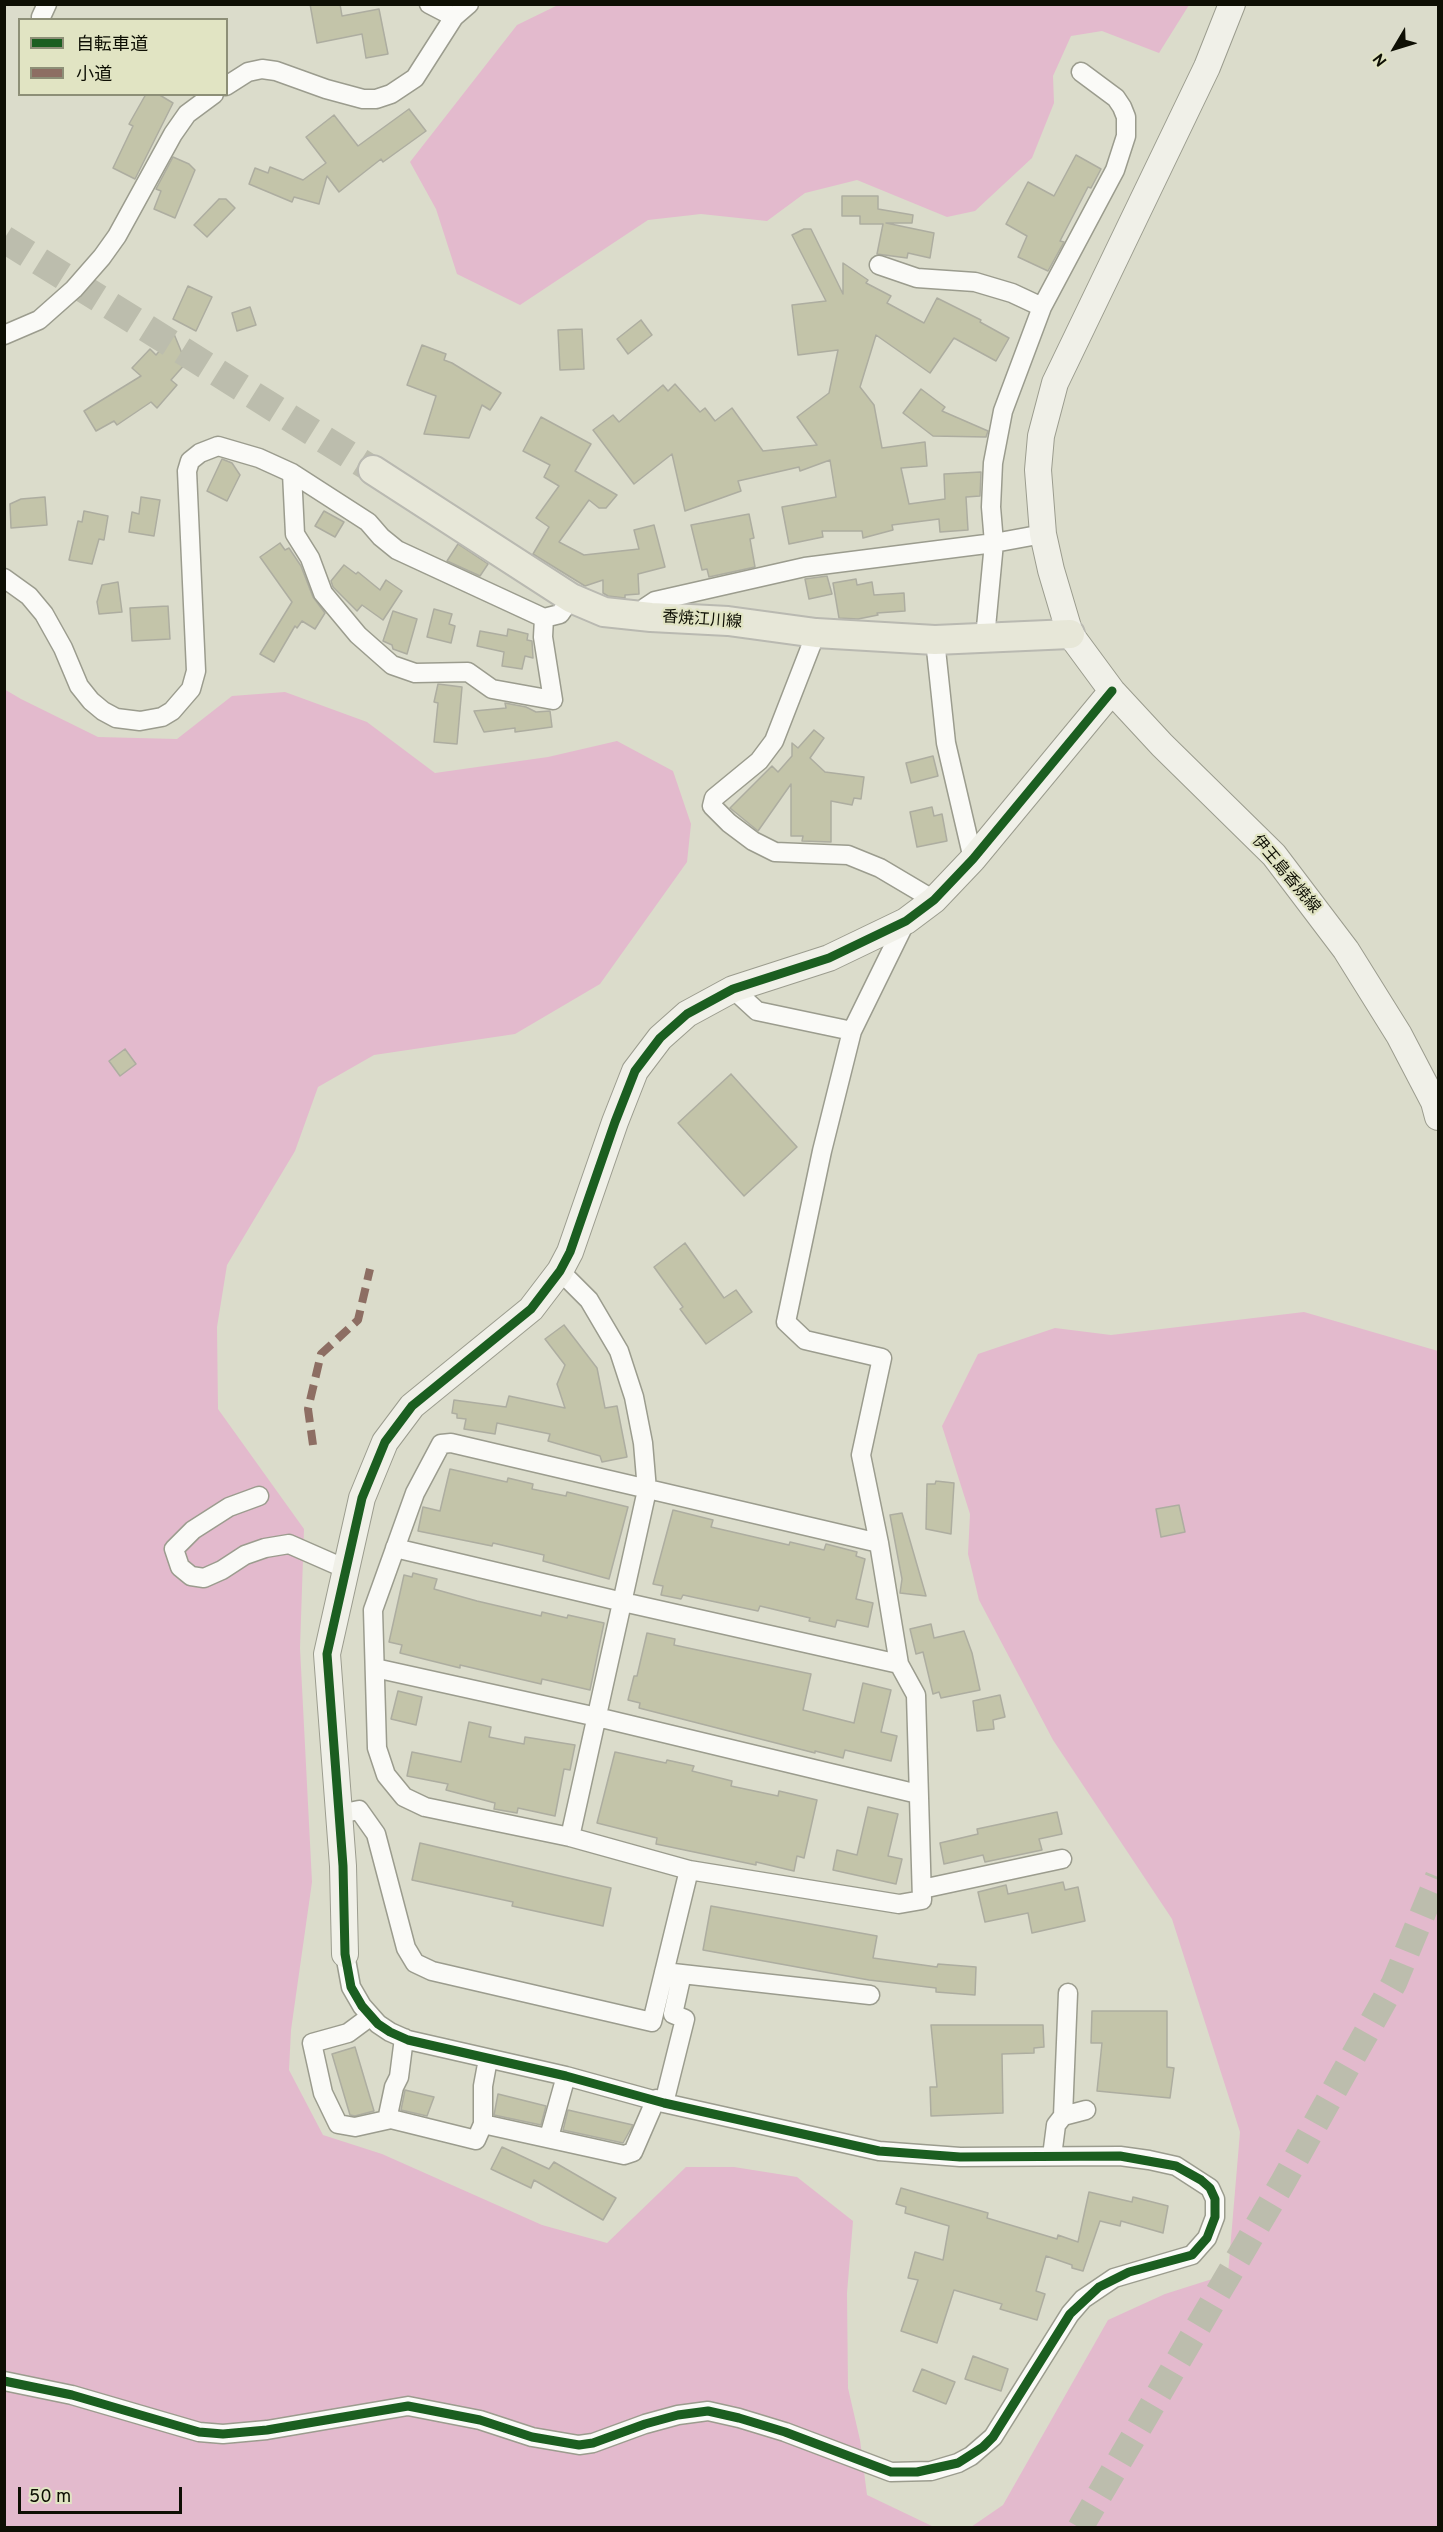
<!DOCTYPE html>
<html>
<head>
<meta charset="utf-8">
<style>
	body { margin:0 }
	#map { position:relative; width:1443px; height:2532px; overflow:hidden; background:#dbdccb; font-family:Overpass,"Noto Sans JP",sans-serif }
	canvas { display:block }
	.frame { position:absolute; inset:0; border:6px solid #0e0f04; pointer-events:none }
	.legend { position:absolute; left:18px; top:18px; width:210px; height:78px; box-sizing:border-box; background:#e1e4c3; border:2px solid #8d8f77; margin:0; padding:8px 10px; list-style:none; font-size:18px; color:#0e0f04 }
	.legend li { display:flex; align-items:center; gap:12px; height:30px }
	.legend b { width:30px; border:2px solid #8d8f77 }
	.north { position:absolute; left:1365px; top:18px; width:60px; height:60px; -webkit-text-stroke:4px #e1e4c3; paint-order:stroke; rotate:232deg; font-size:16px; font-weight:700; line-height:24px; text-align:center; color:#0e0f04 }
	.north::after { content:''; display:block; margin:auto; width:21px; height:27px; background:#0e0f04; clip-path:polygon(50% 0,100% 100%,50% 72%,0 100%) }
	.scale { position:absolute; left:18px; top:2487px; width:164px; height:27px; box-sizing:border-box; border:3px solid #0e0f04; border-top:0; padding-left:8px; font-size:18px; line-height:21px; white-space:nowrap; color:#0e0f04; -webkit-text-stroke:4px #e1e4c3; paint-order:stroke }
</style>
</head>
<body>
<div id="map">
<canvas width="1443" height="2532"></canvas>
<div class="frame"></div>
<ul class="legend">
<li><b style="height:8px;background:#1b5e20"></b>自転車道</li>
<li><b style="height:8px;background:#8d6e63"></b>小道</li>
</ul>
<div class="north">N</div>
<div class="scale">50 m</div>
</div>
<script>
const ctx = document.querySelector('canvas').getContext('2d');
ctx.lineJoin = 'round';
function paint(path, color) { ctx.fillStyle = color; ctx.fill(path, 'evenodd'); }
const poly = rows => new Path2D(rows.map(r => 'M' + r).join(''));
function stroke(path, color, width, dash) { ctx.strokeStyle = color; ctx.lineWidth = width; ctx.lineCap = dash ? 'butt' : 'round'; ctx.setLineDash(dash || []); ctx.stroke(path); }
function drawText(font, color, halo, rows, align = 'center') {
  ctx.font = font + ' Overpass,"Noto Sans JP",sans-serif'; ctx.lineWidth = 4.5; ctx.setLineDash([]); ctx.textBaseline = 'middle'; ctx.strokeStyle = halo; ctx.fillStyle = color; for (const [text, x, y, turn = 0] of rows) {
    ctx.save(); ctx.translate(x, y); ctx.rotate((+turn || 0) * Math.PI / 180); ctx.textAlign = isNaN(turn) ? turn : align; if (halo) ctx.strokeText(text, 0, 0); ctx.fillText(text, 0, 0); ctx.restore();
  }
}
paint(poly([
	[558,5,558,4,1189,5,1159,53,1102,31,1071,36,1053,76,1054,103,1032,158,975,211,947,217,857,180,805,193,767,221,701,214,648,220,520,305,457,274,436,209,410,162,517,25],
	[4,689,21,699,98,737,177,739,232,696,285,692,367,722,435,773,548,757,617,741,673,771,691,824,687,862,600,984,515,1034,374,1055,318,1087,295,1151,227,1265,217,1327,218,1409,304,1529,300,1648,312,1882,291,2030,289,2070,323,2135,382,2154,542,2225,607,2243,686,2167,734,2167,797,2177,853,2221,847,2293,848,2388,860,2440,867,2495,934,2527,5,2527],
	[1304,1312,1438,1351,1438,2527,956,2527,971,2527,1003,2505,1108,2320,1165,2294,1228,2274,1240,2132,1172,1919,1053,1740,979,1600,968,1554,970,1514,942,1426,978,1354,1055,1328,1111,1335]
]), '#e3bacd');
const building = poly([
	[310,4,340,4,342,16,379,9,388,54,366,58,362,34,317,43,310,4],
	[146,94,158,94,173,103,135,179,113,168,133,126,129,124,146,94],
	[409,109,426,131,383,162,381,159,339,192,327,176,319,204,294,197,292,202,249,184,255,168,268,173,270,167,303,180,326,163,306,137,334,115,358,146,409,109],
	[1076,155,1101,169,1091,188,1088,187,1060,241,1064,242,1048,271,1018,257,1027,236,1006,224,1028,182,1054,196,1076,155],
	[173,157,189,164,195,170,175,218,154,209,161,191,156,189,173,157],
	[842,196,878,196,878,209,913,215,912,223,886,223,934,233,930,258,908,253,907,258,877,254,883,224,860,224,860,216,842,216,842,196],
	[219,199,226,199,235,208,207,237,194,225,219,199],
	[804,229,811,229,843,294,843,263,868,280,866,283,891,296,887,303,924,323,937,298,981,320,980,322,1009,338,996,361,954,338,930,373,876,335,860,387,874,405,882,448,925,442,927,466,901,468,909,504,945,499,944,474,981,472,980,496,966,497,968,530,940,532,939,519,892,525,893,530,863,538,862,531,822,531,823,537,789,544,782,507,836,497,830,460,800,471,799,467,738,481,741,491,685,511,672,454,634,484,593,430,613,415,619,422,663,385,668,391,675,384,700,412,705,408,715,421,732,408,763,451,817,445,797,417,829,393,838,350,798,355,792,305,826,301,792,235,804,229],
	[188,286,212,297,196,331,173,319,188,286],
	[250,307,256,325,237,331,232,313,250,307],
	[641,320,652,335,628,354,617,339,641,320],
	[582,329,584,369,560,370,558,330,582,329],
	[174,334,186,363,171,380,177,385,157,408,151,402,117,425,114,421,96,431,84,411,141,376,132,368,150,349,156,355,174,334],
	[422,345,446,354,444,360,452,363,501,393,490,410,482,405,469,438,424,434,436,396,407,385,422,345],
	[921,389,945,407,942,411,988,431,986,437,933,436,903,413,921,389],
	[541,417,591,444,575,471,617,495,606,508,599,508,589,500,559,542,584,555,639,549,634,530,654,525,665,567,638,574,639,594,625,595,625,598,608,596,603,593,603,580,585,586,533,554,549,527,536,518,559,486,544,477,550,465,523,451,541,417],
	[222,459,232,463,240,475,227,501,207,491,222,459],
	[45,497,47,525,11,528,10,504,21,499,45,497],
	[141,497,160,500,154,536,129,532,132,512,139,514,141,497],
	[84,511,108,516,104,540,99,539,92,564,69,560,78,521,82,522,84,511],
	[324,511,344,522,335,537,315,526,324,511],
	[749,514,754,538,750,539,755,567,709,577,707,569,702,570,691,525,749,514],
	[280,543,285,550,289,548,301,566,313,597,325,613,315,629,302,621,297,628,295,626,274,662,260,654,292,602,260,557,280,543],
	[458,544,488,564,480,576,447,561,458,544],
	[344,565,356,574,358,572,380,590,386,580,402,591,383,620,362,605,357,611,333,587,331,581,344,565],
	[827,576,832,594,809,599,805,579,827,576],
	[856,579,857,585,872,582,874,595,904,593,905,611,877,613,878,615,858,619,839,618,833,583,856,579],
	[118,582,122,612,99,614,97,602,102,585,118,582],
	[168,606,170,639,132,641,130,608,168,606],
	[434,609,452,614,449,624,455,626,451,643,427,637,434,609],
	[393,611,417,619,407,654,393,649,392,645,383,641,393,611],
	[508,629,528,634,527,640,532,641,533,658,525,656,522,669,502,666,504,652,477,646,480,631,507,636,508,629],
	[438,684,462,687,457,744,434,742,438,703,434,702,438,684],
	[505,703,526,707,536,712,550,711,552,727,515,732,515,728,484,732,474,711,506,708,505,703],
	[814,730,824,738,810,758,825,772,864,777,861,799,854,798,852,805,831,801,831,842,802,841,803,836,791,836,791,784,758,831,730,808,772,766,778,772,792,756,792,743,798,748,814,730],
	[933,756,938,776,911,783,906,763,933,756],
	[932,807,934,816,942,814,947,841,917,847,910,812,932,807],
	[125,1049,136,1064,120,1076,109,1061,125,1049],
	[731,1074,797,1147,744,1196,678,1123,731,1074],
	[685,1243,724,1298,736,1290,752,1312,706,1344,680,1309,683,1307,654,1267,685,1243],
	[564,1325,597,1368,605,1408,617,1406,627,1457,602,1462,600,1456,548,1441,550,1434,497,1423,495,1434,464,1429,466,1419,457,1418,457,1414,452,1413,454,1400,506,1407,509,1396,565,1408,557,1384,565,1365,545,1339,564,1325],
	[450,1469,507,1482,508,1478,533,1484,532,1489,566,1496,567,1492,628,1507,609,1579,543,1561,544,1555,493,1543,492,1546,418,1531,423,1507,440,1511,450,1469],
	[936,1481,954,1483,951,1534,926,1529,927,1484,935,1484,936,1481],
	[1179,1505,1185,1532,1161,1537,1156,1509,1179,1505],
	[673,1510,713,1520,711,1527,789,1545,790,1542,824,1550,826,1544,857,1552,856,1556,865,1559,856,1599,873,1603,868,1627,837,1620,835,1627,809,1621,810,1618,760,1606,758,1611,683,1595,681,1599,661,1595,663,1586,653,1584,673,1510],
	[902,1513,926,1596,900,1593,902,1579,890,1515,902,1513],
	[413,1573,437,1579,434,1589,477,1601,541,1616,542,1612,567,1618,568,1615,604,1623,590,1690,542,1679,541,1684,460,1665,460,1668,400,1653,402,1645,389,1642,404,1575,412,1577,413,1573],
	[931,1624,934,1638,964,1631,972,1653,980,1690,941,1698,939,1692,933,1694,923,1652,916,1654,910,1629,931,1624],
	[647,1633,675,1639,674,1645,811,1674,803,1710,854,1723,863,1683,891,1690,881,1732,897,1736,891,1761,845,1750,843,1758,815,1751,815,1753,639,1708,640,1703,628,1700,634,1676,637,1676,647,1633],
	[398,1691,422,1697,416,1725,391,1719,398,1691],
	[1000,1695,1005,1717,993,1720,994,1729,977,1731,973,1701,1000,1695],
	[469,1722,491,1727,489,1737,524,1744,525,1737,575,1745,570,1770,564,1769,555,1816,518,1808,517,1813,494,1809,495,1803,446,1790,448,1784,407,1776,412,1752,461,1762,469,1722],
	[615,1752,666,1763,667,1760,694,1766,692,1771,732,1781,731,1786,778,1796,779,1791,817,1800,804,1858,797,1856,794,1871,756,1862,756,1865,656,1844,657,1838,597,1823,615,1752],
	[868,1807,898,1814,888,1856,902,1859,896,1884,833,1870,837,1850,857,1855,868,1807],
	[1057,1812,1062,1834,1039,1839,1042,1850,985,1862,983,1855,944,1864,940,1843,978,1834,977,1829,1057,1812],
	[420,1843,611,1888,603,1926,512,1906,513,1902,412,1880,420,1843],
	[1063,1882,1065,1890,1078,1887,1085,1921,1032,1933,1028,1913,985,1922,978,1892,1006,1885,1008,1894,1063,1882],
	[711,1906,877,1936,873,1958,937,1967,938,1964,976,1967,975,1995,936,1992,936,1988,869,1980,703,1950,711,1906],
	[1092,2011,1167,2011,1167,2067,1174,2068,1170,2098,1097,2091,1102,2043,1091,2043,1092,2011],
	[931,2025,1043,2025,1044,2047,1034,2048,1034,2053,1002,2054,1003,2113,931,2116,930,2087,937,2087,931,2025],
	[355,2047,374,2111,355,2116,350,2115,332,2054,355,2047],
	[405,2090,434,2097,427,2116,401,2110,405,2090],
	[498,2094,546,2106,541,2125,494,2115,498,2094],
	[568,2110,633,2125,623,2143,563,2130,568,2110],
	[502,2147,549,2169,554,2162,616,2198,603,2220,534,2180,531,2188,491,2169,502,2147],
	[901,2188,988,2213,987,2218,1057,2239,1058,2235,1078,2242,1089,2192,1132,2202,1133,2197,1168,2206,1163,2233,1121,2221,1120,2226,1100,2221,1083,2271,1072,2268,1072,2265,1046,2256,1036,2291,1045,2294,1037,2320,1000,2309,1002,2304,954,2290,937,2343,901,2331,918,2280,908,2278,915,2252,943,2260,949,2226,905,2213,906,2207,896,2204,901,2188],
	[973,2356,1008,2369,1001,2391,965,2379,973,2356],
	[922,2369,955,2382,946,2404,913,2391,922,2369]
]);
paint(building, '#c3c4a9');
stroke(building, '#adada0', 1.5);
stroke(poly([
	[1080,2528,1283,2182,1394,1983,1438,1877]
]), '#bcbdad', 26, [26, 13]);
stroke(poly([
	[4,239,373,470]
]), '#bcbdad', 28, [28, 14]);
const street = poly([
	[429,4,454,17],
	[41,17,47,4],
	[226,86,248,72,262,69,276,71,326,89,363,99,376,99,391,94,415,78,454,17,469,4],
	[879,265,917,278,975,282,1012,293,1042,307],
	[4,335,39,320,74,289,102,257,117,236,173,134,187,114,214,94],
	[292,473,295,534,310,558,323,593,358,635,392,665,415,673,468,672,492,689,553,700,543,637,544,618],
	[4,578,29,596,44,614,63,648,79,686,91,701,103,711,116,718,140,721,162,717,172,711,191,689,196,671,187,471,190,461,200,453,218,446,259,458,292,473,368,522,381,537,397,550,544,618,560,614,571,598],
	[638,616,646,607,655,601,805,567,994,543,1043,534],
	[816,633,774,741,759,761,714,798,712,806,729,823,753,841,775,852,848,855,880,868,934,900],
	[985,638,994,543,991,507,993,463,1003,411,1042,307,1115,170,1126,136,1126,117,1122,107,1116,98,1081,72],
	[935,640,946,743,973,859],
	[733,989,757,1011,852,1031],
	[560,1271,589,1300,619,1351,634,1397,643,1443,647,1490,570,1837],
	[259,1496,229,1507,193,1530,174,1549,180,1567,191,1576,204,1578,222,1570,245,1555,265,1548,289,1544,346,1569],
	[879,1543,451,1443,441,1444,415,1493,373,1610,377,1748,386,1775,404,1797,425,1807,570,1837,689,1870,899,1904,922,1900,916,1695,899,1664,879,1543,861,1455,882,1358,805,1340,786,1322,822,1151,852,1031,906,921],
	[395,1548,623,1602,899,1664],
	[375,1668,597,1717,918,1794],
	[339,1814,359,1810,376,1834,406,1948,415,1963,432,1971,652,2022,689,1870],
	[922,1889,1062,1859],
	[664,1972,870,1995],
	[371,2016,348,2033,312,2043,323,2093,338,2124,355,2127,391,2119,476,2140,483,2124],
	[488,2059,483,2086,483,2124,624,2155,633,2152,656,2099],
	[664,2103,685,2019,673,2014,682,1974],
	[1063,2116,1068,1993],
	[387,2120,394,2087,399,2077,404,2038],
	[549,2137,566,2076],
	[1052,2156,1056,2125,1063,2116,1086,2110],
	[4,2381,72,2395,199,2432,223,2434,267,2430,408,2406,480,2420,532,2437,579,2445,593,2443,645,2424,678,2415,708,2411,739,2418,785,2432,891,2472,931,2471,958,2463,971,2456,993,2437,1070,2314,1083,2299,1114,2278,1192,2255,1207,2238,1215,2217,1215,2199,1210,2188,1176,2166,1149,2160,1120,2156,960,2157,879,2151,664,2103,566,2076,408,2040,390,2032,378,2024,362,2006,351,1987,345,1954]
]);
const secondary = poly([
	[1232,4,1207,67,1055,383,1041,436,1038,470,1043,534,1051,570,1070,634,1112,691,1162,745,1274,855,1346,950,1399,1035,1434,1102,1438,1117],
	[345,1954,343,1866,327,1654,362,1498,385,1442,412,1406,531,1309,560,1271,570,1252,615,1122,635,1071,660,1038,687,1014,733,989,829,958,906,921,934,900,973,859,1112,691]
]);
const primary = poly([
	[373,470,571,598,604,612,651,617,728,621,816,633,935,640,1070,634]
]);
stroke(street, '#9b9c8e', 21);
stroke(secondary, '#9b9c8e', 28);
stroke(primary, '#b9b9b1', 32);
stroke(street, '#fafaf7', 18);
stroke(secondary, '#f0f0e8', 26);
stroke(primary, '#e7e7d8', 28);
stroke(poly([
	[313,1445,308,1409,321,1354,358,1320,370,1269]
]), '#8d6e63', 8, [15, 8]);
stroke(poly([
	[4,2381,72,2395,199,2432,223,2434,267,2430,408,2406,480,2420,532,2437,579,2445,593,2443,645,2424,678,2415,708,2411,739,2418,785,2432,891,2472,917,2472,958,2463,983,2447,993,2437,1070,2314,1099,2287,1129,2272,1192,2255,1207,2238,1215,2217,1215,2199,1210,2188,1201,2180,1176,2166,1120,2156,960,2157,879,2151,664,2103,566,2076,408,2040,390,2032,378,2024,362,2006,351,1987,345,1954,343,1866,327,1654,362,1498,385,1442,412,1406,531,1309,560,1271,570,1252,615,1122,635,1071,660,1038,687,1014,733,989,829,958,906,921,934,900,973,859,1112,691]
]), '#1b5e20', 9);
drawText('16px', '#0e0f04', '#e1e4c3', [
	["香焼江川線",702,621,4],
	["伊王島香焼線",1285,875,50]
]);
</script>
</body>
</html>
